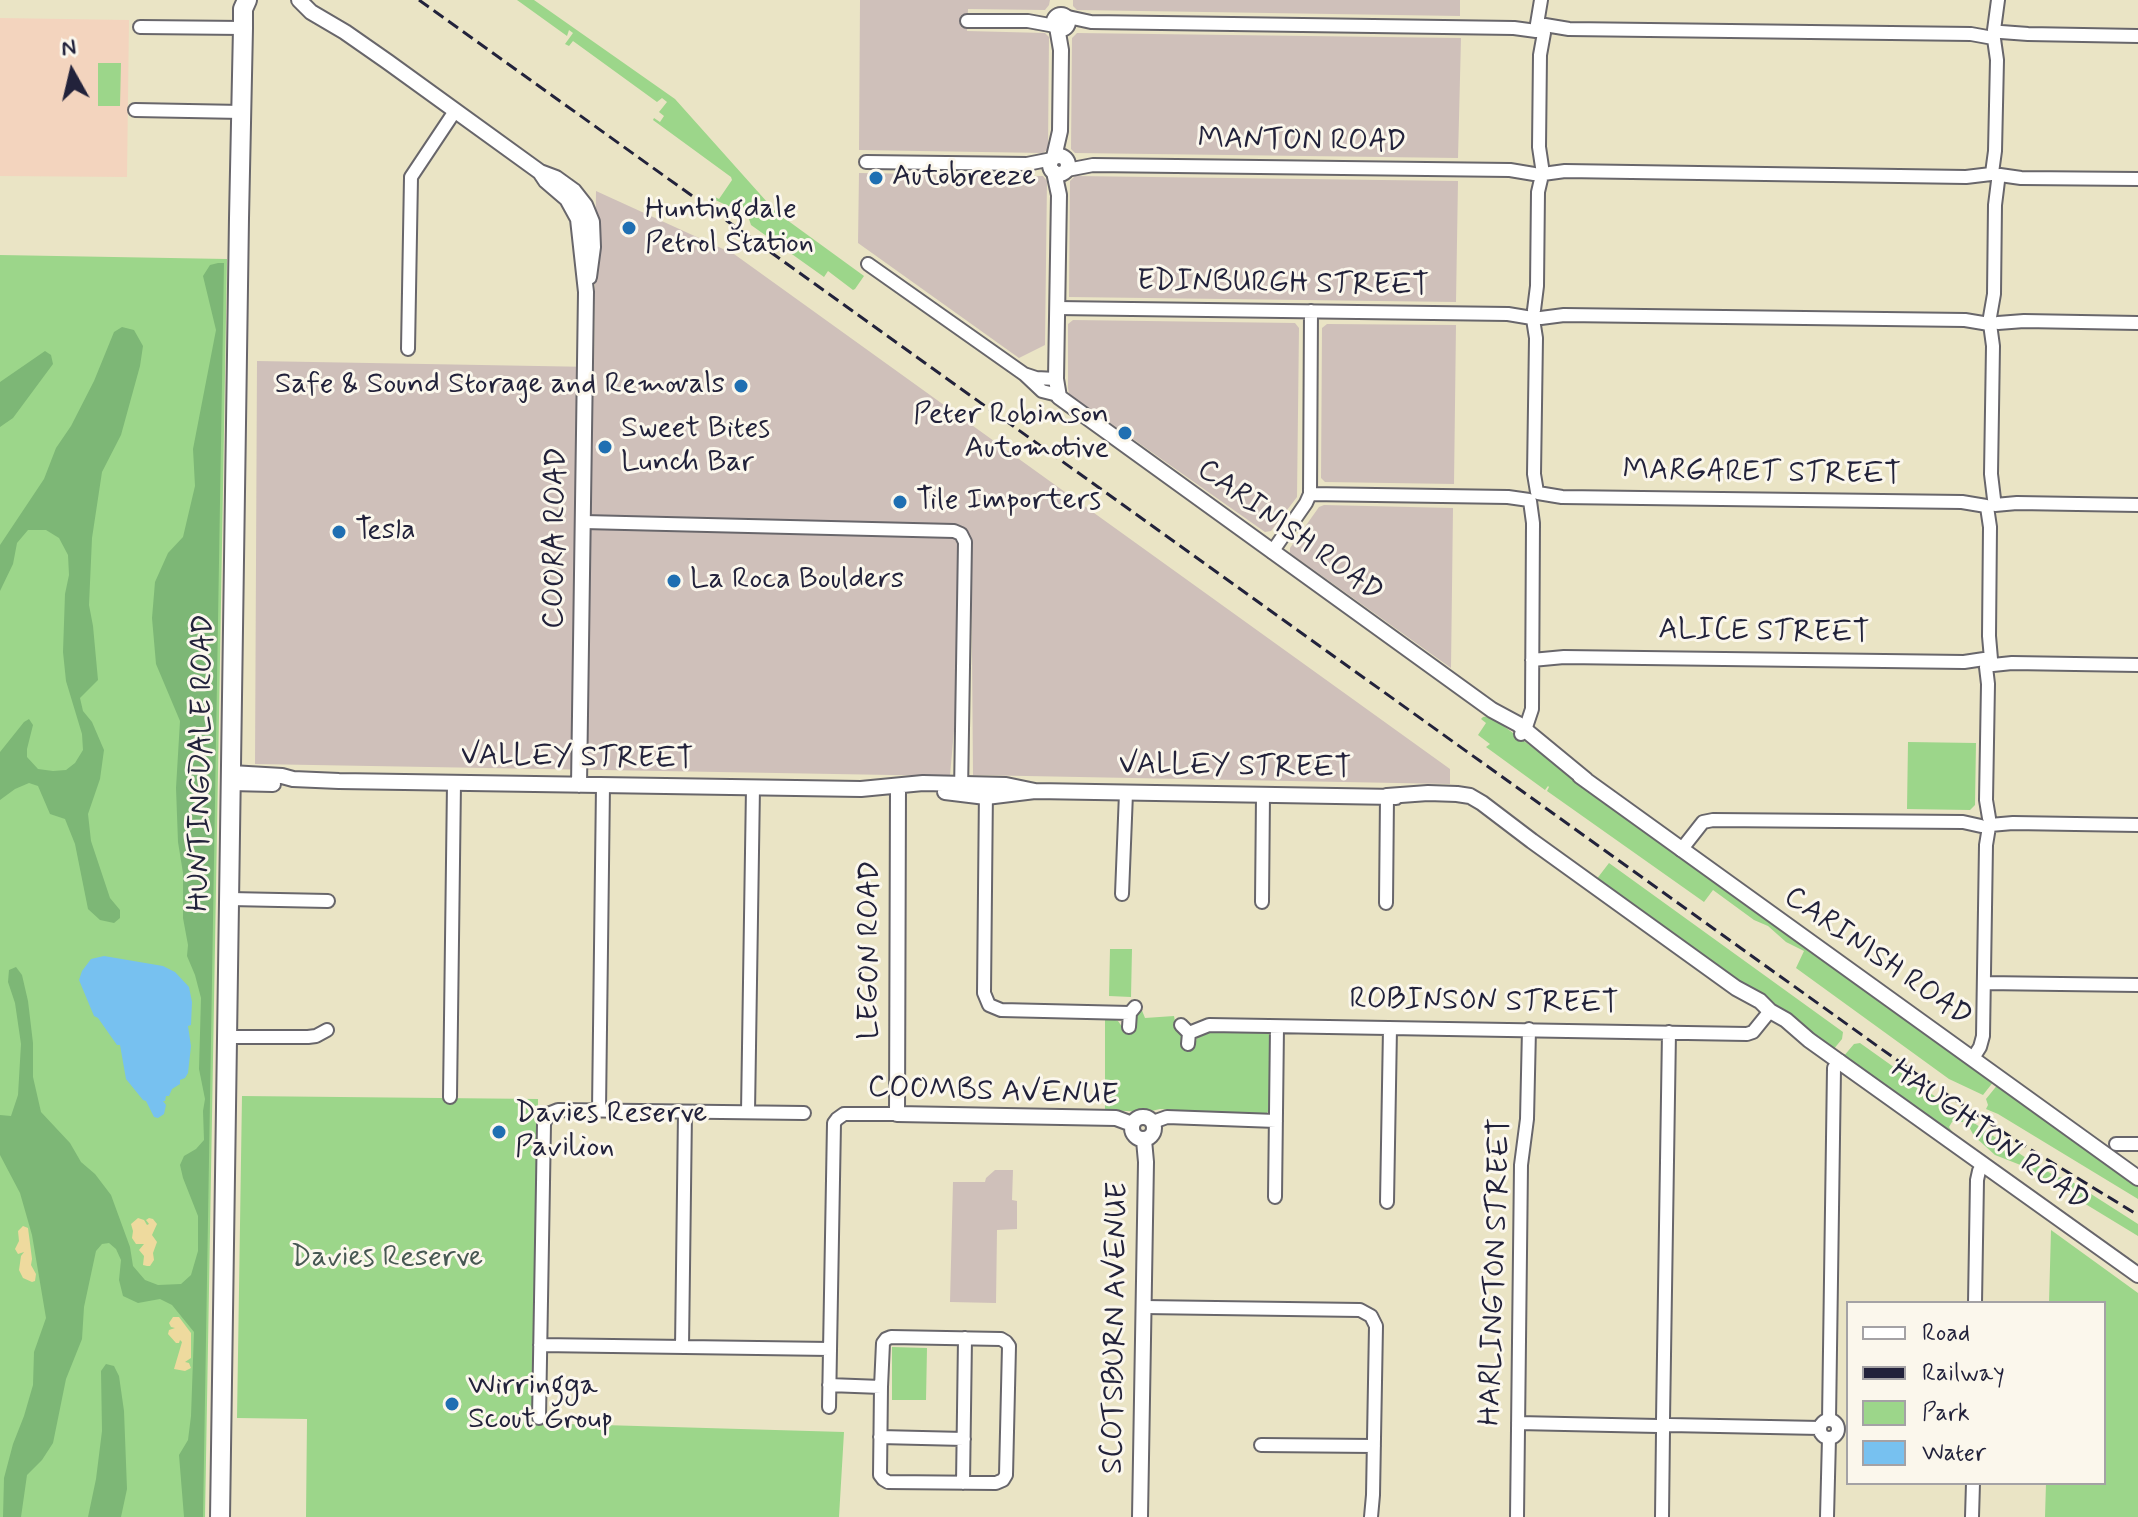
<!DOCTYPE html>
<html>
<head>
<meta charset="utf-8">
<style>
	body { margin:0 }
	#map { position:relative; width:2138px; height:1517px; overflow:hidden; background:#eae4c5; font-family:Mynerve,sans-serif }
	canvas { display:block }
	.legend { position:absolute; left:1846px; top:1301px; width:260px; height:184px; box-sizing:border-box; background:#fbf7ec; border:2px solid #a4a2a5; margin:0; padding:10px 14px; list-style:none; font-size:24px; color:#22223b }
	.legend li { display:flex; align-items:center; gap:16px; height:40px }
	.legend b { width:40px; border:2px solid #a4a2a5 }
	.north { position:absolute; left:32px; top:32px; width:80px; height:80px; -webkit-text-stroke:6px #fbf7ec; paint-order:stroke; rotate:352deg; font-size:22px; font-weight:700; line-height:32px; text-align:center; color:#22223b }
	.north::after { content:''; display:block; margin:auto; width:28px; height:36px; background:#22223b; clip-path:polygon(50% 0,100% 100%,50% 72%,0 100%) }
</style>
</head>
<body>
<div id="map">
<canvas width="2138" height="1517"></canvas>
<ul class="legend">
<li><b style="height:10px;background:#fff"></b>Road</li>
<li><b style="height:10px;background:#22223b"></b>Railway</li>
<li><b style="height:22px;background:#9cd68a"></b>Park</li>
<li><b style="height:22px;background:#77c1f0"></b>Water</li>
</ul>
<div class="north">N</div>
</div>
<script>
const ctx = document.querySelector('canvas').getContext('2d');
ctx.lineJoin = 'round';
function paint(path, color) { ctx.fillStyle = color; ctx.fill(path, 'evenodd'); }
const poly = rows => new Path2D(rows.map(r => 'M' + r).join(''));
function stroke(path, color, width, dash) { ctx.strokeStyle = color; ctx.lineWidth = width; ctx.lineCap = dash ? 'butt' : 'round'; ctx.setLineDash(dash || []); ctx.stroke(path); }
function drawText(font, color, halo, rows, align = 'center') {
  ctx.font = font + ' Mynerve,sans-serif'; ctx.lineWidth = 6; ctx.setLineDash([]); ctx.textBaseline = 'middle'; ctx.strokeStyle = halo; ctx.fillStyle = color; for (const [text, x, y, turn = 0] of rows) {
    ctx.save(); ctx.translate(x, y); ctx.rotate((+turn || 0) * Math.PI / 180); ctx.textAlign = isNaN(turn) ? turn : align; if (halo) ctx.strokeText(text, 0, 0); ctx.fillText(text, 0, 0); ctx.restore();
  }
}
paint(poly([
	[0,18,129,20,127,177,0,176]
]), '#f3d4be');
paint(poly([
	[860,0,1050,0,1049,5,1045,10,968,9,967,31,1045,33,1049,37,1048,149,1043,153,859,150],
	[1073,0,1460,0,1460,16,1077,10,1073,6],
	[1077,33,1461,38,1458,158,1075,153,1071,149,1072,38],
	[859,173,1043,176,1047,181,1045,345,1019,358,858,243],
	[1075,176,1458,181,1456,302,1069,297,1070,181],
	[596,191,734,254,1450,769,1450,784,973,775,971,534,950,776,255,764,257,361,594,367],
	[1073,320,1295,323,1299,328,1297,497,1271,531,1265,532,1069,394,1068,388,1068,324],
	[1327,324,1456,325,1454,484,1325,482,1321,478,1322,328],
	[1324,505,1453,508,1451,668,1290,553,1290,548,1319,507],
	[995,1170,1013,1170,1012,1200,1017,1201,1017,1229,997,1230,996,1303,950,1302,953,1182,985,1182,986,1178]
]), '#cfc0ba');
paint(poly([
	[517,0,534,0,675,99,776,212,864,276,855,289,853,290,828,271,824,277,751,225,749,219,735,209,713,199,715,197,719,199,732,180,731,177,653,120,654,118,660,122,664,116,659,112,667,102,662,98,657,102,573,41,569,46,565,44,573,33,569,30,567,36],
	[98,63,121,63,120,106,98,106],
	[0,255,227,259,205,1517,0,1517],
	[1490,716,1677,854,1994,1081,1983,1095,1949,1079,1796,968,1804,951,1786,942,1768,926,1754,920,1713,890,1704,902,1547,791,1549,787,1548,786,1545,790,1486,747,1490,744,1478,735,1486,723,1481,719,1483,717],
	[1908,742,1976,743,1975,805,1970,810,1907,809],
	[1609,863,1843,1032,1842,1039,1833,1050,1596,880],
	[1110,949,1132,949,1131,997,1109,996],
	[1141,1008,1145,1018,1174,1016,1176,1026,1182,1036,1185,1047,1194,1046,1198,1036,1211,1031,1264,1032,1269,1034,1272,1043,1271,1108,1267,1113,1260,1115,1160,1109,1147,1112,1105,1110,1105,1017,1118,1021,1125,1031,1135,1030,1134,1020],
	[1860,1043,1964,1117,1963,1122,1952,1122,1949,1127,1955,1136,1843,1057,1854,1044],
	[1999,1083,2069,1138,2072,1136,2138,1184,2138,1199,1998,1114,1986,1109,1988,1105,1986,1099],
	[242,1096,538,1099,534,1423,844,1432,839,1517,306,1517,307,1419,237,1418],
	[1971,1121,2035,1164,2057,1177,2066,1178,2138,1224,2138,1236,2023,1166,1995,1155,1974,1136,1968,1125],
	[2051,1230,2138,1293,2138,1517,2045,1517,2046,1483,2104,1483,2104,1303,2049,1303],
	[892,1347,927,1348,926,1400,892,1400]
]), '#9cd68a');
paint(poly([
	[218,263,224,263,203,1517,184,1517,179,1455,188,1440,191,1416,194,1332,172,1305,160,1299,138,1303,123,1296,119,1280,121,1260,116,1249,109,1243,102,1244,96,1251,84,1307,82,1339,66,1379,53,1443,42,1460,27,1475,21,1517,3,1517,4,1478,13,1444,24,1416,33,1385,34,1352,46,1318,32,1235,20,1193,0,1155,0,1115,11,1116,18,1095,21,1044,15,1003,8,982,9,970,16,967,22,975,28,1001,33,1043,33,1077,41,1112,70,1143,81,1162,95,1174,111,1195,130,1247,133,1266,145,1280,158,1285,181,1284,191,1275,198,1251,198,1216,183,1178,180,1165,184,1156,196,1149,204,1140,203,1111,205,1099,199,1069,201,998,195,975,187,956,188,945,183,918,183,873,178,842,176,788,180,721,156,664,152,618,155,582,168,553,183,537,195,486,193,449,216,330,203,276,210,265],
	[122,327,134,330,143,346,140,366,121,435,102,472,92,538,89,605,93,626,98,680,80,698,83,711,92,722,104,750,100,779,88,814,91,841,110,898,120,910,120,918,114,923,100,920,88,909,75,844,65,819,50,814,38,786,29,783,15,789,0,800,0,752,24,722,29,719,33,725,27,749,27,757,38,769,53,771,66,770,75,763,83,750,82,734,66,681,63,652,65,594,69,575,68,555,59,538,46,530,28,530,17,543,13,564,0,591,0,545,44,479,56,448,71,426,94,381,114,332],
	[45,351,51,355,53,364,13,418,0,427,0,382],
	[106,1364,114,1366,119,1376,124,1411,127,1489,121,1517,88,1517,96,1479,102,1431,101,1371]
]), '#7db776');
paint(poly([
	[138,1218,144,1220,147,1225,149,1224,146,1220,149,1218,153,1219,157,1224,152,1235,157,1242,153,1253,154,1260,150,1266,147,1266,143,1265,144,1256,139,1250,144,1244,136,1244,132,1238,133,1231,131,1224],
	[23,1226,28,1228,32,1259,31,1265,36,1274,35,1281,32,1282,23,1278,19,1270,21,1256,24,1252,18,1254,15,1249,19,1241,18,1231],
	[173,1317,179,1317,191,1333,191,1358,185,1362,189,1363,191,1368,185,1371,174,1369,182,1342,180,1340,179,1343,176,1343,168,1334,169,1330,175,1328,171,1327,169,1323]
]), '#eeda9e');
paint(poly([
	[104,956,163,966,175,972,189,987,192,1002,191,1025,188,1026,191,1046,188,1073,185,1078,180,1080,180,1084,172,1089,169,1096,166,1096,165,1101,163,1101,166,1105,164,1114,158,1118,154,1117,146,1101,143,1100,126,1079,120,1045,117,1045,98,1018,94,1016,79,980,82,971,91,959]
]), '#77c1f0');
const minor = poly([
	[1068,17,1091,22,1514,28,1536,31],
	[967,21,1028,21,1055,26],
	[1537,24,1541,0],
	[1545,25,1569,29,1971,34,1993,38],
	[140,27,243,28],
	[1994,30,1998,0],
	[2001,32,2028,34,2138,36],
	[135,110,242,112],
	[866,162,1027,164,1052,159],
	[1542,167,1539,147,1540,55,1544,33],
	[1067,170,1093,165,1510,170,1534,174],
	[1992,173,1995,151,1997,60,1994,39],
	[1543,174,1565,171,1966,177,1991,174],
	[2000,175,2021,178,2138,179],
	[868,264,1024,374,1042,391,1058,395],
	[1057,308,1508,314,1532,318],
	[1534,310,1537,286,1538,192,1542,175],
	[1990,317,1994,294,1995,205,1998,181],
	[1541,318,1564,315,1965,320,1989,324],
	[1533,319,1536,338,1534,474,1537,492],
	[1998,323,2024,321,2138,323],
	[1990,324,1993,346,1991,474,1994,499],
	[408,349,411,177,455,111],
	[1024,374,1036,378,1056,379],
	[1538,493,1562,497,1962,502,1986,506],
	[1310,494,1508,497,1529,500],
	[1995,505,2017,503,2138,505],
	[1987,507,1990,527,1989,636,1991,659],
	[584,522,954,531,961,534,965,542,961,792],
	[1272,552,1306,503,1310,494,1311,311],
	[1532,660,1564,657,1964,662,1984,659],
	[1993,665,2012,663,2138,665],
	[1986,667,1988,684,1986,800,1989,818],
	[1521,734,1525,730,1532,709,1533,523,1530,501],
	[986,788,984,993,989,1005,1001,1010,1130,1013],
	[1990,825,2013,823,2138,825],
	[1681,850,1703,822,1713,820,1963,822,1981,826],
	[1122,894,1126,793],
	[230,899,328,901],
	[1262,902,1263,795],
	[1386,903,1387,796],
	[1984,983,2138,985],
	[1181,1025,1189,1033,1188,1044],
	[1129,1027,1130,1013,1135,1007],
	[1189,1033,1209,1025,1747,1034,1753,1032,1770,1011],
	[228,1037,308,1037,316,1036,327,1030],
	[1973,1058,1980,1047,1983,1036,1986,845,1989,827],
	[450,1097,454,783],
	[599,1110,603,785],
	[748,1112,753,787],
	[1153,1122,1167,1117,1276,1121],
	[2116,1144,2138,1144],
	[1275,1197,1277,1027],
	[1387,1202,1390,1028],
	[1975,1303,1977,1180,1979,1171,1983,1164],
	[1144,1307,1360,1310,1371,1316,1376,1326,1373,1495,1371,1517],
	[540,1345,830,1349],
	[682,1347,685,1112],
	[829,1385,881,1387,880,1475,883,1479,888,1482,996,1483,1003,1480,1006,1475,1009,1346,1006,1342,1001,1339,891,1337,886,1339,883,1343,881,1387],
	[829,1407,834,1123,837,1119,844,1114,897,1114],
	[539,1418,544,1124,548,1114,558,1110,804,1113],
	[1663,1420,1669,1032],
	[1829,1420,1834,1068,1840,1061],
	'1820 1429a9 9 0 1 1 18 0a9 9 0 1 1-18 0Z',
	[1518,1423,1658,1426],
	[1669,1425,1820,1428],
	[880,1437,964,1439],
	[1261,1445,1374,1446],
	[963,1483,965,1338],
	[1517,1517,1521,1165,1527,1119,1529,1029],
	[1662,1517,1663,1431],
	[1827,1517,1829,1438],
	[1972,1517,1973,1483]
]);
const tertiary = poly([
	[299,0,311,12,345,32,388,62,540,172,556,178,574,191,585,205,592,222,593,247,589,277],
	'1054 22a7 7 0 1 1 14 0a7 7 0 1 1-14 0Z',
	'1050 165a9 9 0 1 1 18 0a9 9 0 1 1-18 0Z',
	[1054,157,1060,131,1061,50,1057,27],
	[540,172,546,181,567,199,578,219,586,292,579,785],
	[1054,172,1059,195,1056,379,1059,397,1492,710,1518,724,1586,780],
	[231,773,282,776,293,779,339,781,861,789,923,783,1006,785,1035,791],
	[1580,776,2138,1178],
	[231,783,273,784],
	[898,786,897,1114,1116,1118,1132,1124],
	[945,792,986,797,1035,791,1396,797],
	[1387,796,1428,793,1457,794,1470,796,1482,803,1532,841,1736,988,1760,1001,1770,1011,1786,1020,1809,1040,2138,1275],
	'1132 1128a11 11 0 1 1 22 0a11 11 0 1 1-22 0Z',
	[1140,1517,1146,1162,1144,1140]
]);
const primary = poly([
	[220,1517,239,218,243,28,243,9,247,0]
]);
stroke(minor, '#68666b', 16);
stroke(tertiary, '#68666b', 18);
stroke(primary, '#68666b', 22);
stroke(minor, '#fff', 12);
stroke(tertiary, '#fff', 14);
stroke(primary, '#fff', 18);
stroke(poly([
	[419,0,1915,1073,2015,1140,2138,1215]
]), '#22223b', 3, [12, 6]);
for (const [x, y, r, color] of [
	[876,178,8,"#1f6fb2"],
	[629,228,8,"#1f6fb2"],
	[741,386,8,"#1f6fb2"],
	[1125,433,8,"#1f6fb2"],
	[605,447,8,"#1f6fb2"],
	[900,502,8,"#1f6fb2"],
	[339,532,8,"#1f6fb2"],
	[674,581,8,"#1f6fb2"],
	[499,1132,8,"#1f6fb2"],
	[452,1404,8,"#1f6fb2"]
]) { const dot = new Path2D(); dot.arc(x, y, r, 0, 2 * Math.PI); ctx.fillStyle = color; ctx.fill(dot); stroke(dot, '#fbf7ec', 3); }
drawText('30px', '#22223b', '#fbf7ec', [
	["MANTON ROAD",1302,142,1],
	["EDINBURGH STREET",1283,285,1],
	["MARGARET STREET",1762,474,1],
	["CARINISH ROAD",1289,532,36],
	["COORA ROAD",557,538,-89],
	["ALICE STREET",1764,633,1],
	["VALLEY STREET",577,759,1],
	["HUNTINGDALE ROAD",203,763,-89],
	["VALLEY STREET",1235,768,1],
	["LEGON ROAD",871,950,-90],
	["CARINISH ROAD",1877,958,35],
	["ROBINSON STREET",1484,1003,1],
	["COOMBS AVENUE",993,1093,2],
	["HAUGHTON ROAD",1989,1137,36],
	["HARLINGTON STREET",1497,1272,-88],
	["SCOTSBURN AVENUE",1117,1328,-89]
]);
drawText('30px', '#22223b', '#fbf7ec', [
	["Autobreeze",892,178],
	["Huntingdale",645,211],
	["Petrol Station",645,245],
	["Safe & Sound Storage and Removals",725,386,"right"],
	["Peter Robinson",1109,416,"right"],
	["Automotive",1109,450,"right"],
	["Sweet Bites",621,430],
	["Lunch Bar",621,464],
	["Tile Importers",916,502],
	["Tesla",355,532],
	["La Roca Boulders",690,581],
	["Davies Reserve",515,1115],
	["Pavilion",515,1149],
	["Wirringga",468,1387],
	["Scout Group",468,1421]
], 'left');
drawText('30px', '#475853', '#fbf7ec', [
	["Davies Reserve",387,1259]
]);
</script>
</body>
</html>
